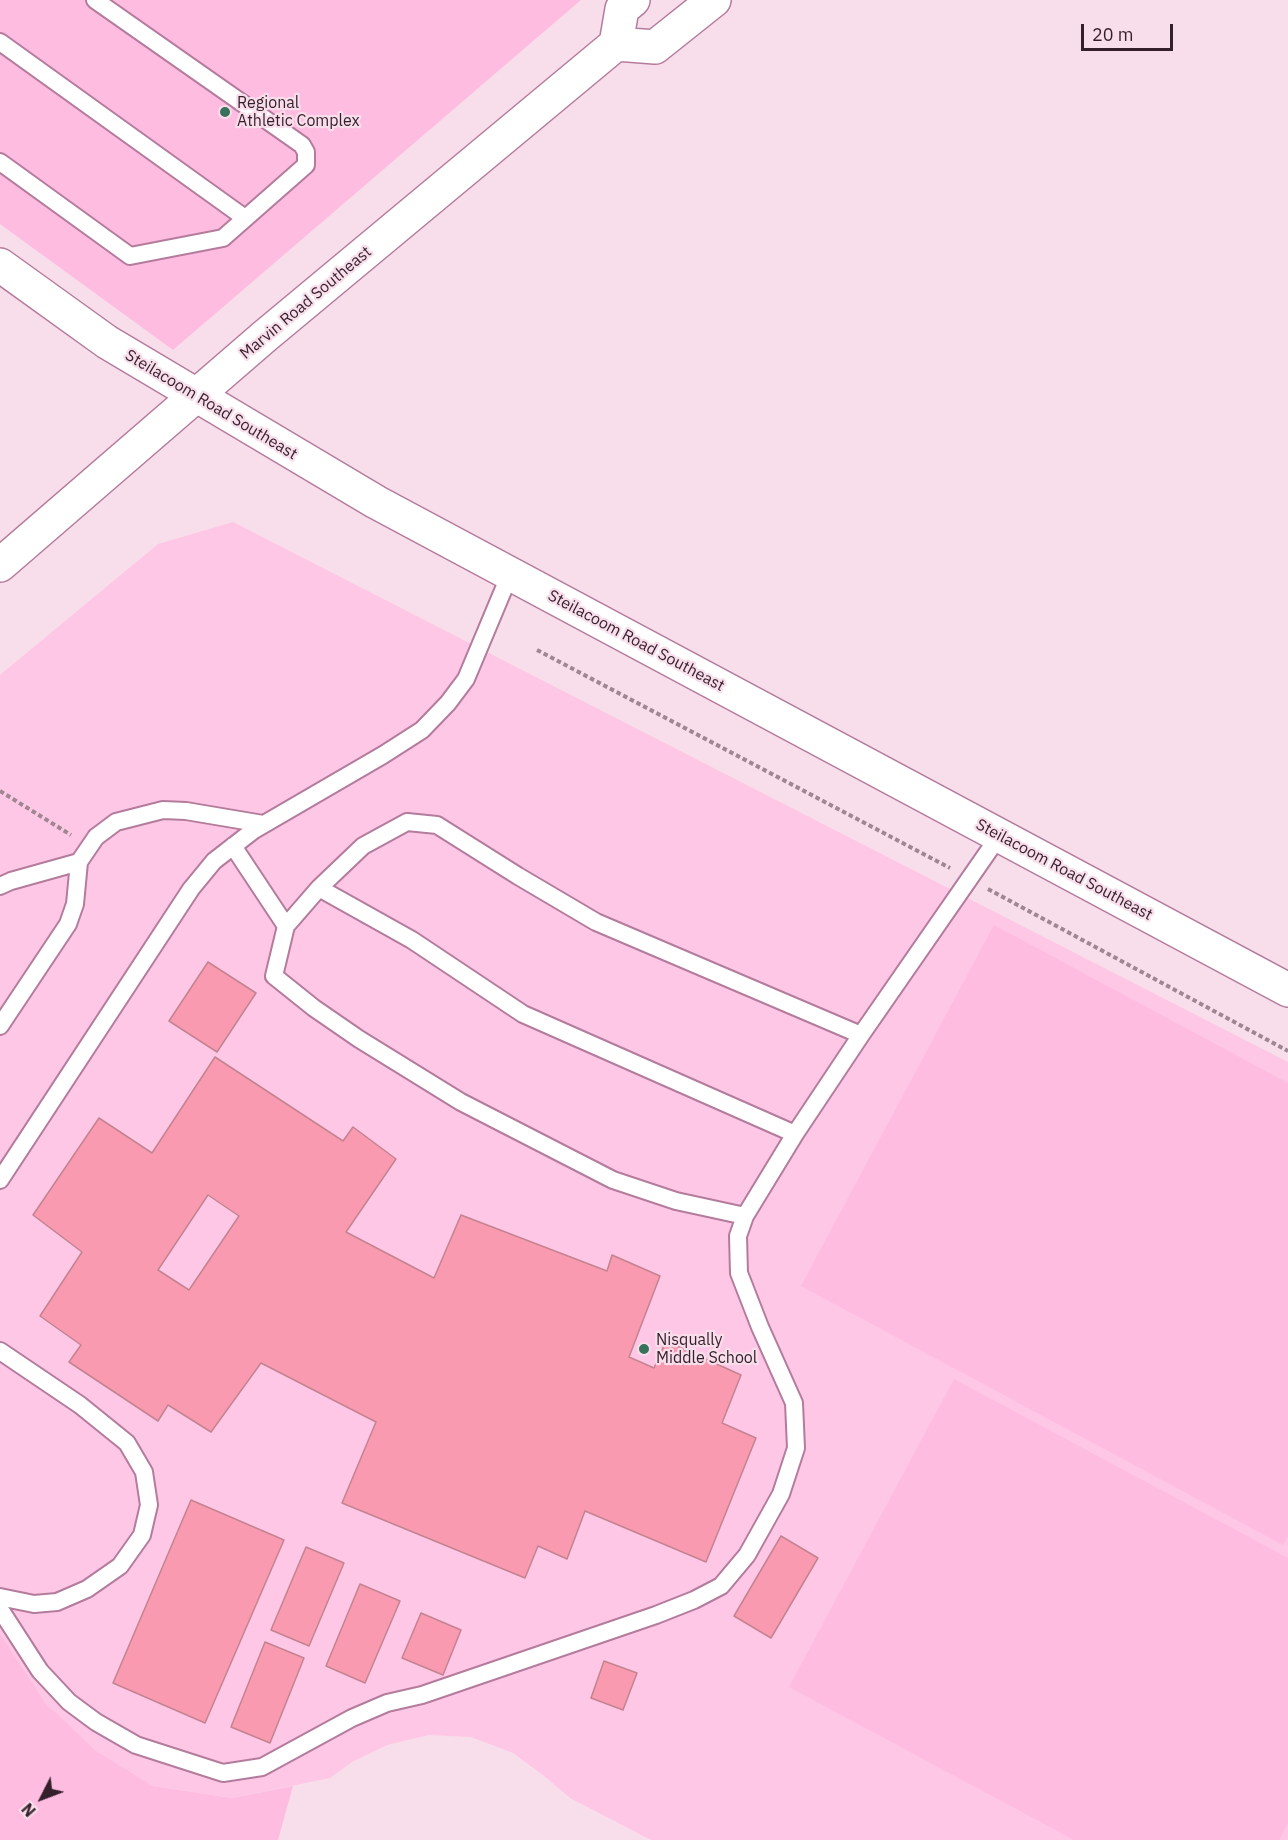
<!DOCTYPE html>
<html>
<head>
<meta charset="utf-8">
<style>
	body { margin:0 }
	#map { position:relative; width:1288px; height:1840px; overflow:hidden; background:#f8deeb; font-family:"IBM Plex Sans",sans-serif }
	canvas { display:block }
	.north { position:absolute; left:12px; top:1768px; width:60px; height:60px; -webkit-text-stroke:4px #f8deeb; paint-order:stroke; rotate:228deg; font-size:16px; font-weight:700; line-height:24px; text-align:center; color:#351f2b }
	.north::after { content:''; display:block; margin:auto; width:21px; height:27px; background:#351f2b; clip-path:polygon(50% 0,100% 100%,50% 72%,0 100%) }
	.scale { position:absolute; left:1081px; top:24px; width:92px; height:27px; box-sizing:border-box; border:3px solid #351f2b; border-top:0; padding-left:8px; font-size:18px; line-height:21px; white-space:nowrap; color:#351f2b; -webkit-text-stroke:4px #f8deeb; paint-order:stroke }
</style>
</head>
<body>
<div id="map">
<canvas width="1288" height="1840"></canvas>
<div class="north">N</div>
<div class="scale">20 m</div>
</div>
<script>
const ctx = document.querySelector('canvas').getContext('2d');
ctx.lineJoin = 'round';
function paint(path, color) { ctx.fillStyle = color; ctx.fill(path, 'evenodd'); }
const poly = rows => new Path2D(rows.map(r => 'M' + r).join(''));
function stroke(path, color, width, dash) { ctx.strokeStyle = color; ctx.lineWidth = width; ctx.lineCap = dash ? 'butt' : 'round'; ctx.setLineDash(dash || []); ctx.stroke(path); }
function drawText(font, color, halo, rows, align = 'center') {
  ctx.font = font + ' "IBM Plex Sans",sans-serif'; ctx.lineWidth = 4.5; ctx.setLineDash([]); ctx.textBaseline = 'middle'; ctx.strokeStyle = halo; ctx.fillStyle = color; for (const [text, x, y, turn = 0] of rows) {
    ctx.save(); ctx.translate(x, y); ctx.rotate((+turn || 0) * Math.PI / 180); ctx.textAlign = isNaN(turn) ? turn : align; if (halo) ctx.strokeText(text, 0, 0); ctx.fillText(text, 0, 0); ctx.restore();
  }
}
paint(poly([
	[233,522,1288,1062,1288,1840,651,1840,570,1798,544,1776,513,1753,471,1737,429,1735,387,1745,352,1762,330,1778,232,1798,153,1786,95,1750,56,1712,48,1707,0,1636,0,675,158,544]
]), '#fec7e5');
paint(poly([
	[0,0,581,0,173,350,0,224],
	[994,925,1288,1083,1288,1536,1283,1545,801,1286],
	[954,1379,1288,1558,1288,1823,1279,1840,1074,1840,789,1687],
	[0,1634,48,1707,56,1712,95,1750,153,1786,232,1798,293,1786,278,1840,0,1840]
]), '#ffbce1');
const building = poly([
	[208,962,256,993,217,1052,169,1021,208,962],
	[215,1057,343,1141,353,1127,396,1159,346,1232,434,1278,461,1215,607,1271,612,1255,660,1276,629,1357,654,1368,666,1341,741,1375,722,1423,756,1438,706,1562,585,1511,567,1559,538,1546,525,1578,342,1503,376,1422,261,1363,211,1432,168,1405,158,1421,69,1362,81,1345,40,1316,82,1252,33,1215,99,1118,152,1153,215,1057],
	[208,1195,239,1216,189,1290,158,1270,208,1195],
	[191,1500,284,1540,205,1723,113,1683,191,1500],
	[781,1536,818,1558,771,1638,734,1616,781,1536],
	[306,1547,344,1563,309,1646,271,1630,306,1547],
	[360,1584,400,1601,365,1683,326,1666,360,1584],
	[421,1613,461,1630,443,1675,402,1658,421,1613],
	[265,1642,304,1658,270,1743,231,1727,265,1642],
	[604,1661,637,1673,623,1710,591,1698,604,1661]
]);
paint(building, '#f99ab1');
stroke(building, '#c48391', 1.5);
const service = poly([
	[0,42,245,218],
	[0,162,130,256,223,238,306,165,306,152,302,145,95,0],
	[233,846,286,926],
	[0,886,11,881,79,862],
	[319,888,363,846,407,822,437,825,518,876,596,922,861,1035],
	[0,1026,68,924,75,904,79,862,96,837,116,822,163,810,186,811,263,824],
	[0,1180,191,889,214,861,254,830,383,755,422,730,448,703,466,679,510,574],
	[745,1216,676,1201,613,1180,461,1102,359,1039,314,1008,274,976,286,926,319,888,412,940,523,1014,795,1134],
	[0,1351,80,1405,127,1443,144,1472,149,1505,142,1535,120,1566,87,1589,57,1602,34,1604,0,1597],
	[0,1609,40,1671,69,1702,96,1722,136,1745,223,1773,262,1767,352,1718,387,1703,422,1695,656,1615,694,1600,721,1586,747,1555,781,1494,796,1448,794,1403,760,1327,739,1273,738,1236,745,1216,795,1134,861,1035,999,836]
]);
const tertiary = poly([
	[0,265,107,342,376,502,1288,990]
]);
const primary = poly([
	[616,44,655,47,714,0],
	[0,565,265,336,616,44,622,9,633,0]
]);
stroke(service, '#b47c9c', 20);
stroke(tertiary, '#b47c9c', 36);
stroke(primary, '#b47c9c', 36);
stroke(poly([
	[537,650,950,868],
	[0,791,71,835],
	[988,889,1288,1051]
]), '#9e8693', 4, [4.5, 3]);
stroke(service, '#fff', 16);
stroke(tertiary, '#fff', 33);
stroke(primary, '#fff', 33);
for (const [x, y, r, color] of [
	[225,112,6,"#38715a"],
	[644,1349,6,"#38715a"]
]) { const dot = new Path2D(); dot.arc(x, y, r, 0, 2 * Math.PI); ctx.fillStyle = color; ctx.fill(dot); stroke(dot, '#f8deeb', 2); }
drawText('16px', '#351f2b', '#f8deeb', [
	["Regional",237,103],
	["Athletic Complex",237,121],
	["Nisqually",656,1340],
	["Middle School",656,1358]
], 'left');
drawText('16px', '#351f2b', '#f8deeb', [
	["Marvin Road Southeast",306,303,-40],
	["Steilacoom Road Southeast",211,405,31],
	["Steilacoom Road Southeast",636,641,28],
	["Steilacoom Road Southeast",1064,870,28]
]);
</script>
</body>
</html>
